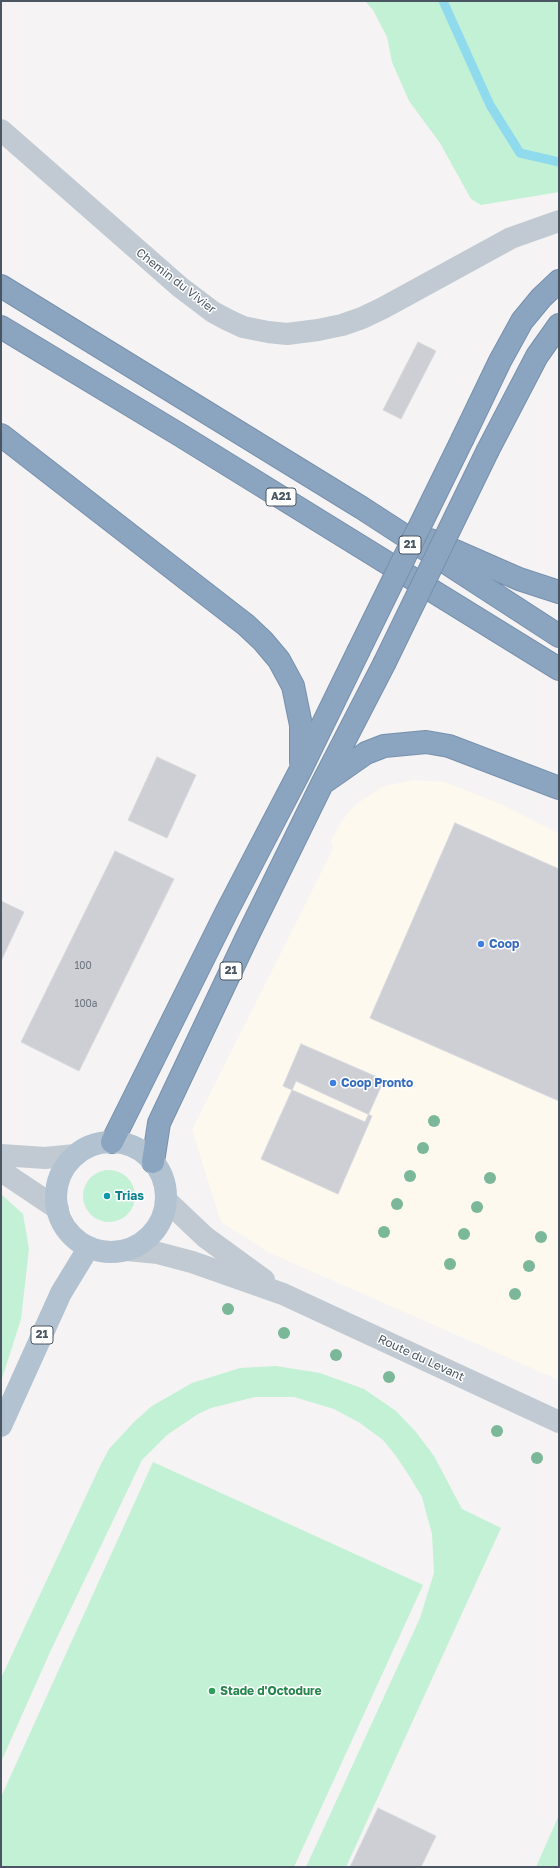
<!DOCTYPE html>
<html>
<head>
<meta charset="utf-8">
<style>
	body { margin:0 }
	#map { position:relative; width:560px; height:1868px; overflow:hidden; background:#f5f3f3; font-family:"Golos Text",sans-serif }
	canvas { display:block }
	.frame { position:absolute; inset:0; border:2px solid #4a5661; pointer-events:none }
</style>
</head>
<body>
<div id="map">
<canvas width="560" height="1868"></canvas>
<div class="frame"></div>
</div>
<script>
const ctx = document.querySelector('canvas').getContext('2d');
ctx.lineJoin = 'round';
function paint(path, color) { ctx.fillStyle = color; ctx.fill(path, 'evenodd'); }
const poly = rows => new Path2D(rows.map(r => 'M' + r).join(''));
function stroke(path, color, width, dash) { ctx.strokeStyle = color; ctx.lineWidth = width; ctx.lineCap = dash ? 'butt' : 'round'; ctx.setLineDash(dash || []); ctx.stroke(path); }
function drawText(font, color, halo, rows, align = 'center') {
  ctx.font = font + ' "Golos Text",sans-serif'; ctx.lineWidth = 3; ctx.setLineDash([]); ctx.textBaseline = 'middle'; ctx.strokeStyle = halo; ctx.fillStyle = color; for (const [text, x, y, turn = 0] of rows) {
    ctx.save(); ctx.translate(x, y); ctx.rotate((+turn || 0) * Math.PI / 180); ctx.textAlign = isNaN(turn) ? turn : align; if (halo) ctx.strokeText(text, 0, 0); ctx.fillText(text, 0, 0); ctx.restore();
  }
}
paint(poly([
	[414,780,444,782,503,805,559,834,559,1380,270,1253,221,1222,192,1130,333,849,331,841,341,822,355,805,384,786]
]), '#fdf9ef');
paint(poly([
	[365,1,559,1,559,192,481,205,471,199,440,143,409,101,392,62,387,37,373,10],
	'83 1196a26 26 0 1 1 52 0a26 26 0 1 1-52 0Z',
	[1,1194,23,1214,29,1249,21,1319,1,1382],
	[276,1366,320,1373,364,1389,396,1411,416,1432,434,1456,462,1509,501,1528,346,1867,306,1867,420,1618,434,1573,432,1534,422,1497,408,1474,396,1456,383,1440,360,1423,334,1409,294,1397,255,1397,211,1408,198,1414,167,1435,142,1460,51,1650,1,1762,1,1678,100,1466,109,1449,134,1422,152,1406,192,1383,240,1368],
	[153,1462,423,1585,294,1867,1,1867,1,1797],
	[559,1815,559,1867,536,1867]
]), '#c3f1d5');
stroke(poly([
	[443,1,490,105,520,153,559,162]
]), '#90daee', 9);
const building = poly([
	[418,342,436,351,401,419,383,410,418,342],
	[157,757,196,775,167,838,128,820,157,757],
	[455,823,559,869,559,1101,370,1018,455,823],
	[115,851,174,879,79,1071,21,1042,115,851],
	[1,901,24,912,1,961,1,901],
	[301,1044,384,1080,365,1122,283,1086,301,1044],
	[296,1081,372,1116,338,1194,261,1159,296,1081],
	[378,1808,436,1836,421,1867,350,1867,378,1808]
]);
paint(building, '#cdcfd5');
stroke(building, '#d7d9de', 1);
const highway = poly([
	[1,286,362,508,559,636],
	[1,327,180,435,559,669],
	[1,435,246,625,263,641,279,660,293,686,301,725,301,762],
	[463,438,500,361,522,321,541,298,559,281],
	[488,450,537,356,559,325],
	[430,540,519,579,559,592],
	[326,781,366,753,384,746,426,742,449,746,559,788],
	[112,1142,227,911,300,771,358,652],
	[153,1162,159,1123,247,937,322,784,384,664]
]);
stroke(highway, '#7690ad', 24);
stroke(poly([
	[1,130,180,287,213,312,228,320,243,327,268,332,287,334,318,330,342,325,362,318,383,308,511,238,559,221],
	[1,1155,45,1158,75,1155],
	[1,1171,58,1209],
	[166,1200,205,1237,264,1280],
	[127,1250,158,1253,192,1262,283,1294,559,1422]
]), '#c1cad2', 22);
stroke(poly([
	'56 1197a55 55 0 1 1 110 0a55 55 0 1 1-110 0Z',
	[1,1426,61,1293,89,1247]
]), '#b3c2d1', 22);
stroke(highway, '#8ba5c1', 22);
const highwayBridge = poly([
	[358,652,463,438],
	[384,664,488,450]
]);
stroke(highwayBridge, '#7690ad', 24, []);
stroke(highwayBridge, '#8ba5c1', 22);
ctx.fillStyle = '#7bb799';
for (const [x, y] of [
	[434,1121],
	[423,1148],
	[410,1176],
	[490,1178],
	[397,1204],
	[477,1207],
	[384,1232],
	[464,1234],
	[541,1237],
	[450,1264],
	[529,1266],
	[515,1294],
	[228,1309],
	[284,1333],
	[336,1355],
	[389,1377],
	[497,1431],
	[537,1458]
]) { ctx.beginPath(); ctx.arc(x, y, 6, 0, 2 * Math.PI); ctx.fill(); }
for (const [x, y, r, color] of [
	[481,944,4,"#3f7fe0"],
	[333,1083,4,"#3f7fe0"],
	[107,1196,4,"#0f9aa8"],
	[212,1691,4,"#2e9e5b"]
]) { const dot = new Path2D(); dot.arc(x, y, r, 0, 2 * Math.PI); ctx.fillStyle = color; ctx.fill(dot); stroke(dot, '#fff', 1.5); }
drawText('10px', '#6b747e', null, [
	["100",83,966],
	["100a",86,1004]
]);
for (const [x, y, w] of [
	[281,497,30],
	[410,545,22],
	[231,971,22],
	[42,1335,22]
]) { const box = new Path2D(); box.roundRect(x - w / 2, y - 9, w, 18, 3); ctx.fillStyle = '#fff'; ctx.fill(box); stroke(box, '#4a5661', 1); }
drawText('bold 11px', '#4a5661', null, [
	["A21",281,497],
	["21",410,545],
	["21",231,971],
	["21",42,1335]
]);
drawText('12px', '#4a5661', '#fff', [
	["Chemin du Vivier",176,281,38],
	["Route du Levant",421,1358,25]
]);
drawText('bold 12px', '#366cbe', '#fff', [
	["Coop",489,944],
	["Coop Pronto",341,1083]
], 'left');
drawText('bold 12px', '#0d838f', '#fff', [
	["Trias",115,1196]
], 'left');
drawText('bold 12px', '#27864d', '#fff', [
	["Stade d'Octodure",220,1691]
], 'left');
</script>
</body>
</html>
